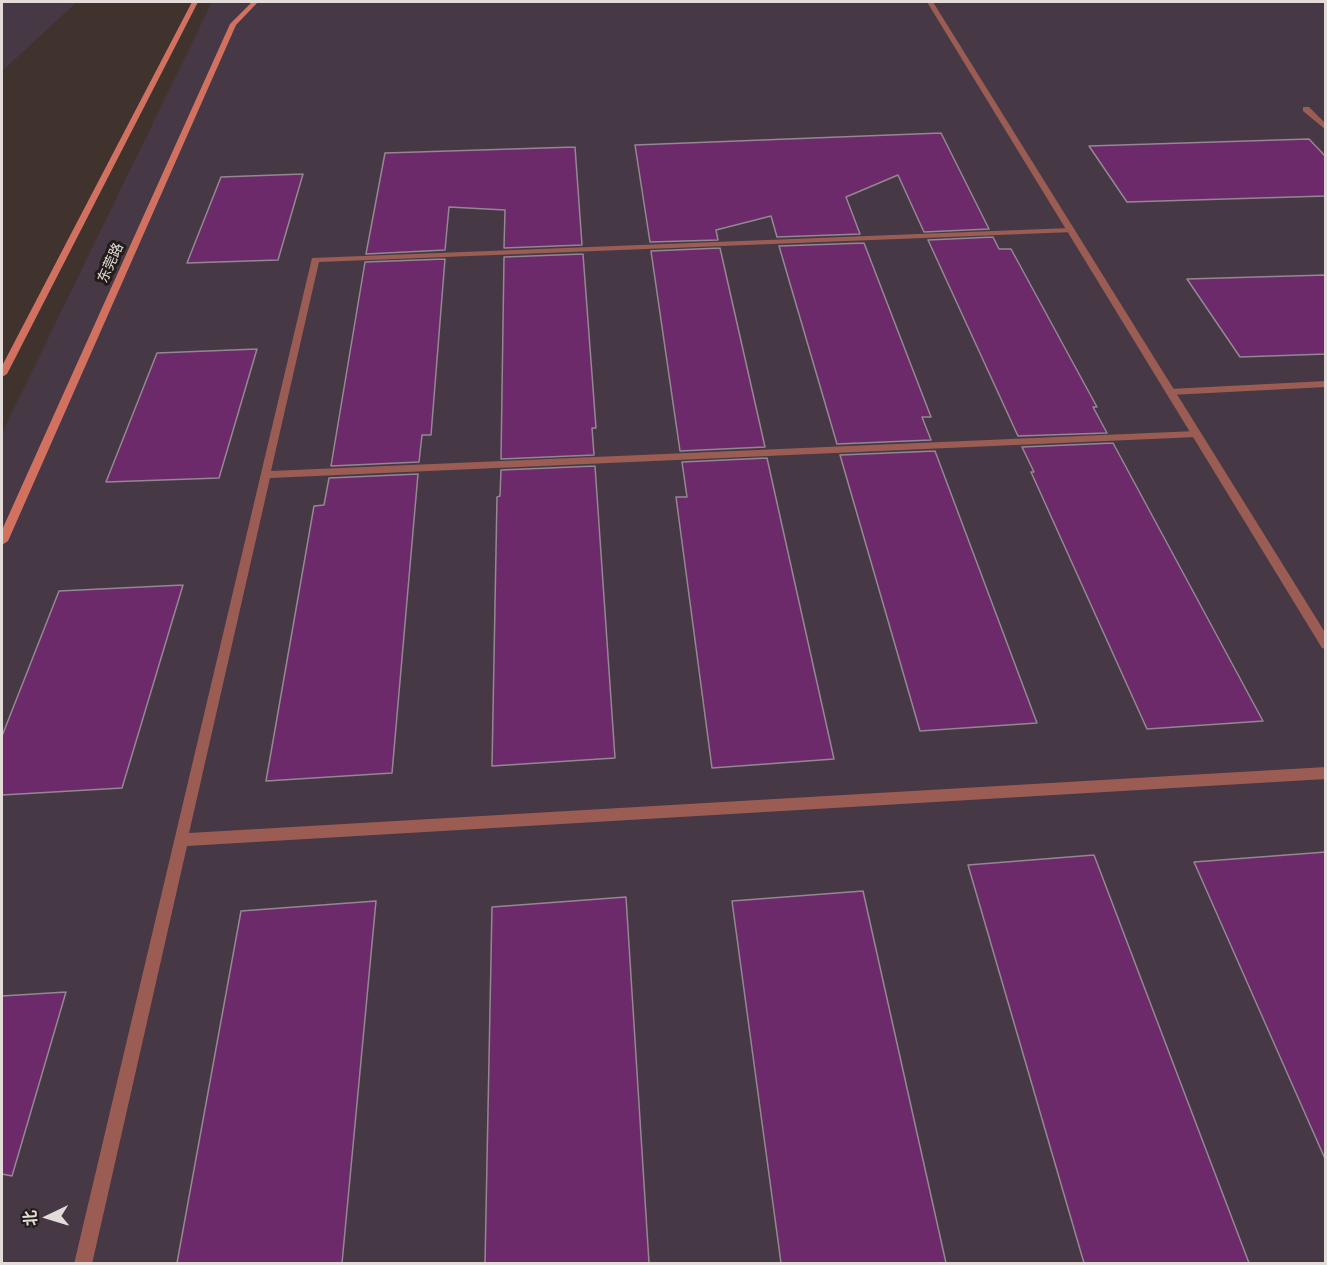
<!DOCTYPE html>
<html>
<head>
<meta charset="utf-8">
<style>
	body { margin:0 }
	#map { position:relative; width:1327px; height:1265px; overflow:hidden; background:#40332e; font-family:"Open Sans","Noto Sans SC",sans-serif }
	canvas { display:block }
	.frame { position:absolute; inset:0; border:3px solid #e4dcd8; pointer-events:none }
	.north { position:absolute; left:18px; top:1187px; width:60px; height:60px; -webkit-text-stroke:4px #221c1a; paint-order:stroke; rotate:266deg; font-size:16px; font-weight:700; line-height:24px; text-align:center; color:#e4dcd8 }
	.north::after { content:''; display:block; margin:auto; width:21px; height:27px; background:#e4dcd8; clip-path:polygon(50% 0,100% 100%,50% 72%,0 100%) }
</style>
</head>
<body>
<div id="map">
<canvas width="1327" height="1265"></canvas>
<div class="frame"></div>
<div class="north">北</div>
</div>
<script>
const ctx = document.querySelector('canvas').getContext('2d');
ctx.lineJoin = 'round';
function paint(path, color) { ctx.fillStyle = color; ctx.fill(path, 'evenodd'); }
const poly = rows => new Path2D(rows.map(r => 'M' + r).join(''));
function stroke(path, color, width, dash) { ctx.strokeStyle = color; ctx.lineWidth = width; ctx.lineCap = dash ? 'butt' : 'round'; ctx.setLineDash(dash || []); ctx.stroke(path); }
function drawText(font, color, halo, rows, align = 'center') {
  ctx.font = font + ' "Open Sans","Noto Sans SC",sans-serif'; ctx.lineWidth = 6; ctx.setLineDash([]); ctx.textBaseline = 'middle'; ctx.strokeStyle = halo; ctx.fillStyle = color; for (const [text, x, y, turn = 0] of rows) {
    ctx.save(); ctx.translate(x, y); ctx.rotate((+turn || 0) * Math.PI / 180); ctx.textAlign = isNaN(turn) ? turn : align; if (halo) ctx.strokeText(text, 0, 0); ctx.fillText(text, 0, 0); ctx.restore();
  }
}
paint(poly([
	[2,2,77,2,2,71],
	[212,2,1325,2,1325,1263,2,1263,2,433]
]), '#473846');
const building = poly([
	[941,133,989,229,924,232,898,175,846,197,860,234,777,237,771,216,716,230,718,240,650,242,635,145,941,133],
	[1309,139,1326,157,1326,196,1127,202,1089,146,1309,139],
	[575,147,582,245,504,248,505,210,449,207,445,250,366,254,385,153,575,147],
	[303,174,278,260,187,263,221,177,303,174],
	[993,237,999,249,1011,249,1097,407,1093,407,1107,433,1018,436,928,240,993,237],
	[864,243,931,417,922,417,931,440,837,444,779,246,864,243],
	[720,248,765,447,680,451,651,251,720,248],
	[583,254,596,428,592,428,594,455,501,459,504,257,583,254],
	[445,259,431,435,422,435,419,462,331,466,365,262,445,259],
	[1326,275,1326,354,1240,357,1187,279,1326,275],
	[257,349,219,478,106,482,157,353,257,349],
	[1113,443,1263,721,1147,729,1031,472,1034,472,1022,447,1113,443],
	[935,451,1037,723,920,731,840,455,935,451],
	[767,458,834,759,712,768,676,497,687,497,682,462,767,458],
	[595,466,615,758,492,766,497,497,500,496,501,470,595,466],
	[418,474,392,773,266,781,314,506,324,505,329,478,418,474],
	[183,585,122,788,2,795,2,736,59,591,183,585],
	[1326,852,1326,1161,1194,862,1326,852],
	[1094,855,1249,1263,1084,1263,968,865,1094,855],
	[863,891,946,1263,781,1263,732,901,863,891],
	[626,897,649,1263,485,1263,492,907,626,897],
	[376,901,342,1263,177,1263,241,911,376,901],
	[66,992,12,1176,2,1174,2,996,66,992]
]);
paint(building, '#6c2a6a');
stroke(building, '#938892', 1.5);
paint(poly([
	[1303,107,1309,107,1326,124,1326,130,1303,111,1303,107],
	[1070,228,1073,228,1073,232,319,262,271,471,1196,431,1201,434,1196,437,270,478,189,833,1326,767,1326,779,187,846,92,1264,74,1264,312,258,1070,228],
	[1326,381,1326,387,1170,395,1165,392,1170,389,1326,381]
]), '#9b5d53');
paint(poly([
	[927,2,933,2,1326,634,1326,649,1322,648,927,2]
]), '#9b5d53');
paint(poly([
	[192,2,198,2,7,374,2,377,2,366,192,2],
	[252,2,258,2,236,25,8,541,2,545,2,530,230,24,252,2]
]), '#d37161');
drawText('14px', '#e4dcd8', '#221c1a', [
	["东莞路",111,263,-66]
]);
</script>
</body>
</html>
